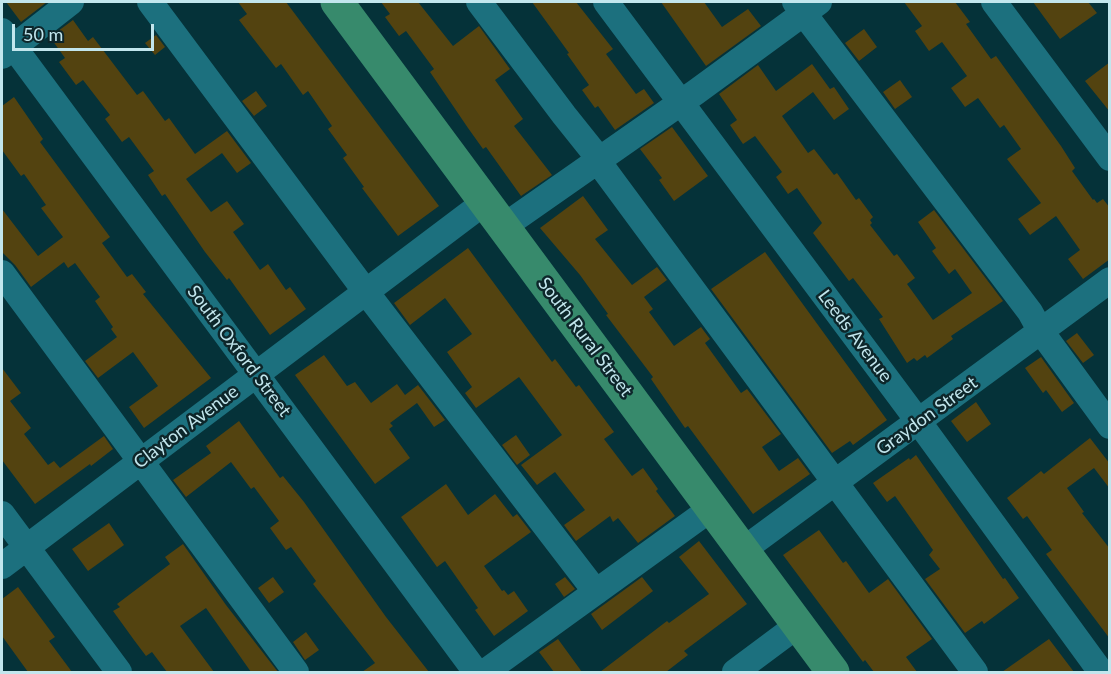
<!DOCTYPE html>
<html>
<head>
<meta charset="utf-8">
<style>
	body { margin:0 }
	#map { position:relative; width:1111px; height:674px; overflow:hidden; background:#053239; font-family:Lato,sans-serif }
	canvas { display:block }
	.frame { position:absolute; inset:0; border:3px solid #c2e6ed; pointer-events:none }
	.scale { position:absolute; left:12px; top:24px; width:142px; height:27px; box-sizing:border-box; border:3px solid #c2e6ed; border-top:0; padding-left:8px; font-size:18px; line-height:21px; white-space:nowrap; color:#c2e6ed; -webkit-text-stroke:4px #0d262a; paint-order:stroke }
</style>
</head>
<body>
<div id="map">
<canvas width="1111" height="674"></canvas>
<div class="frame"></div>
<div class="scale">50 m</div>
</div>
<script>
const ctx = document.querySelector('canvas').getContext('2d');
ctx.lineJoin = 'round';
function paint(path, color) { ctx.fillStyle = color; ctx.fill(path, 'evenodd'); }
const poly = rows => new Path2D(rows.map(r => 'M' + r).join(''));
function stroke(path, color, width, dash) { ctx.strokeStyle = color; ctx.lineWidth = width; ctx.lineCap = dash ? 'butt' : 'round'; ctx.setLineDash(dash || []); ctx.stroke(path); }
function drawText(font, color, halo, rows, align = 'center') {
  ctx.font = font + ' Lato,sans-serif'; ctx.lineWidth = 5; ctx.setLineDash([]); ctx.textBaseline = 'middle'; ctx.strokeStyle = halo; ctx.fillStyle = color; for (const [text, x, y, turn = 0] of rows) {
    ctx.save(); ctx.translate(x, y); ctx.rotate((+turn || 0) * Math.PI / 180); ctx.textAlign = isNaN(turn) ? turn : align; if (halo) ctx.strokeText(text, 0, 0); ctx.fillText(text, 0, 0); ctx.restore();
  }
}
paint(poly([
	[6,2,47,2,21,22],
	[238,2,286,2,439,206,398,236,362,188,364,187,343,158,347,155,328,129,332,126,308,91,303,95,281,64,276,68,239,20,247,14],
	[381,2,418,2,453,46,479,26,510,69,495,80,523,119,514,126,552,175,521,196,486,147,483,149,468,128,430,72,434,69,406,31,399,36,385,17,390,14],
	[532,2,576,2,613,49,606,54,636,94,644,89,654,103,615,130,598,106,595,108,582,90,589,85,567,54,569,53],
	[661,2,704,2,722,27,748,9,761,26,706,66],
	[904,2,955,2,970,22,966,24,991,59,996,56,1061,146,1075,168,1072,171,1093,200,1094,199,1097,203,1103,199,1110,208,1110,259,1083,279,1068,259,1080,250,1056,216,1030,235,1018,219,1041,203,1007,159,1021,149,1004,125,1000,128,978,98,965,107,951,88,967,76,942,42,929,51,915,31,922,26],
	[1033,2,1088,2,1097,13,1060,39],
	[73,20,88,41,93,37,137,95,143,91,165,121,169,118,195,154,227,131,251,163,237,173,222,153,186,179,211,212,227,201,244,224,233,232,260,270,268,264,286,290,290,287,306,309,270,335,229,278,227,280,205,252,165,194,162,196,148,175,154,171,129,137,122,142,105,119,110,115,83,80,76,85,59,62,65,58,50,37],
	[864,29,877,47,859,61,845,43],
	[156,35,165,47,155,55,145,43],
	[1110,62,1110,112,1085,81],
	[812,64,830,89,834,87,849,109,834,120,813,92,782,116,808,153,814,149,834,175,837,173,856,200,859,198,873,217,870,220,872,223,870,225,894,256,897,254,915,278,907,284,933,320,972,293,955,269,949,274,932,251,936,248,918,222,934,210,1003,301,951,336,953,339,927,358,925,355,917,361,914,358,907,363,879,319,883,317,853,278,849,281,813,233,822,223,797,188,788,194,776,177,782,172,755,136,743,144,730,125,737,120,719,94,758,65,776,91],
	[900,80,912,97,895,109,883,92],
	[256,91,267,106,254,116,242,101],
	[14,97,43,139,40,142,110,237,102,243,127,277,132,274,146,292,143,294,211,378,144,428,129,407,158,386,133,352,98,378,85,361,117,337,111,329,113,327,95,301,100,297,75,263,68,268,64,262,31,287,15,265,2,252,2,209,38,256,63,237,41,208,46,205,24,174,21,176,2,150,2,106],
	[672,127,708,176,674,201,659,180,662,178,640,149],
	[583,196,608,230,595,239,632,285,657,267,667,280,644,297,653,309,649,312,674,346,701,327,710,339,705,343,741,393,747,389,781,434,762,447,779,471,798,458,810,474,753,514,688,426,685,428,651,379,653,377,606,315,608,314,580,275,540,228],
	[468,248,552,362,555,359,576,387,579,385,614,432,604,439,632,476,643,468,658,489,656,491,675,516,638,543,618,518,613,522,610,516,576,541,564,525,585,510,555,472,537,485,521,465,562,435,519,377,476,408,465,393,472,387,447,352,472,334,445,298,410,325,394,303],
	[765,252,887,420,853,445,850,441,832,453,711,289],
	[1077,333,1094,355,1083,363,1066,341],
	[324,355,347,386,355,382,371,403,397,384,405,395,418,385,445,420,434,427,417,403,390,423,393,426,389,429,410,458,375,484,295,375],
	[1041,357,1074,403,1062,412,1046,390,1043,393,1025,368],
	[2,368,21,393,10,401,31,428,24,434,48,465,54,461,60,468,104,436,113,449,91,466,90,464,35,504,2,460],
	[976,402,991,424,967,442,951,421],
	[239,421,280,478,283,476,304,502,386,617,429,672,362,672,375,663,313,584,316,581,291,547,286,550,270,528,279,521,254,487,251,489,231,462,186,497,173,480,211,453,206,446],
	[516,435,530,455,517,465,502,445],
	[1090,438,1110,464,1110,489,1094,468,1067,488,1084,512,1082,513,1110,549,1110,639,1046,554,1052,550,1027,516,1023,519,1007,498,1041,471,1044,474],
	[916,455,1003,579,1005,578,1019,598,984,624,982,621,965,633,925,579,940,569,929,555,933,550,895,496,887,502,873,483,909,458,910,460],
	[446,484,468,515,495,494,513,517,517,514,531,532,484,566,502,591,504,590,508,595,514,591,528,611,494,636,475,610,478,608,445,561,437,567,401,517],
	[109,523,124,545,88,571,72,549],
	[819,530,843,563,846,561,869,593,888,579,932,639,906,657,917,672,874,672,865,660,863,662,783,555],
	[699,541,747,604,688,648,684,651,688,655,666,672,600,672,667,621,669,623,709,594,679,557],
	[183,544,226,605,278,672,251,672,206,608,180,626,214,672,167,672,152,652,146,656,134,640,113,611,120,607,117,604,170,564,165,557],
	[273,577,284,592,269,603,258,588],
	[565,577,575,589,564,597,555,584],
	[642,577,653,591,602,630,591,614],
	[18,587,55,637,49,641,72,672,28,672,2,636,2,599],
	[306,632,319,650,305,660,293,642],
	[558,639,582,672,554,672,539,652],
	[1049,639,1074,672,1002,672]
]), '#534310');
stroke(poly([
	[150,2,366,292,596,592],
	[479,2,564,115,592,150,597,160,975,672],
	[606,2,910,410,1101,672],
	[795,2,1030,312,1040,330,1110,426],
	[994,2,1110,158],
	[2,31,476,672],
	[2,56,71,2],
	[503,227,696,92,819,2],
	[2,273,296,672],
	[2,514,119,672],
	[743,550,1110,280],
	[2,566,485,202],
	[485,672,712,508],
	[735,672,798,625]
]), '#1c707e', 26);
stroke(poly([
	[337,2,833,672]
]), '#378a6c', 33);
drawText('18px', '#c2e6ed', '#0d262a', [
	["Leeds Avenue",855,336,53],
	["South Rural Street",585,337,53],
	["South Oxford Street",239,351,53],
	["Graydon Street",927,416,-36],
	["Clayton Avenue",186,427,-37]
]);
</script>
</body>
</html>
